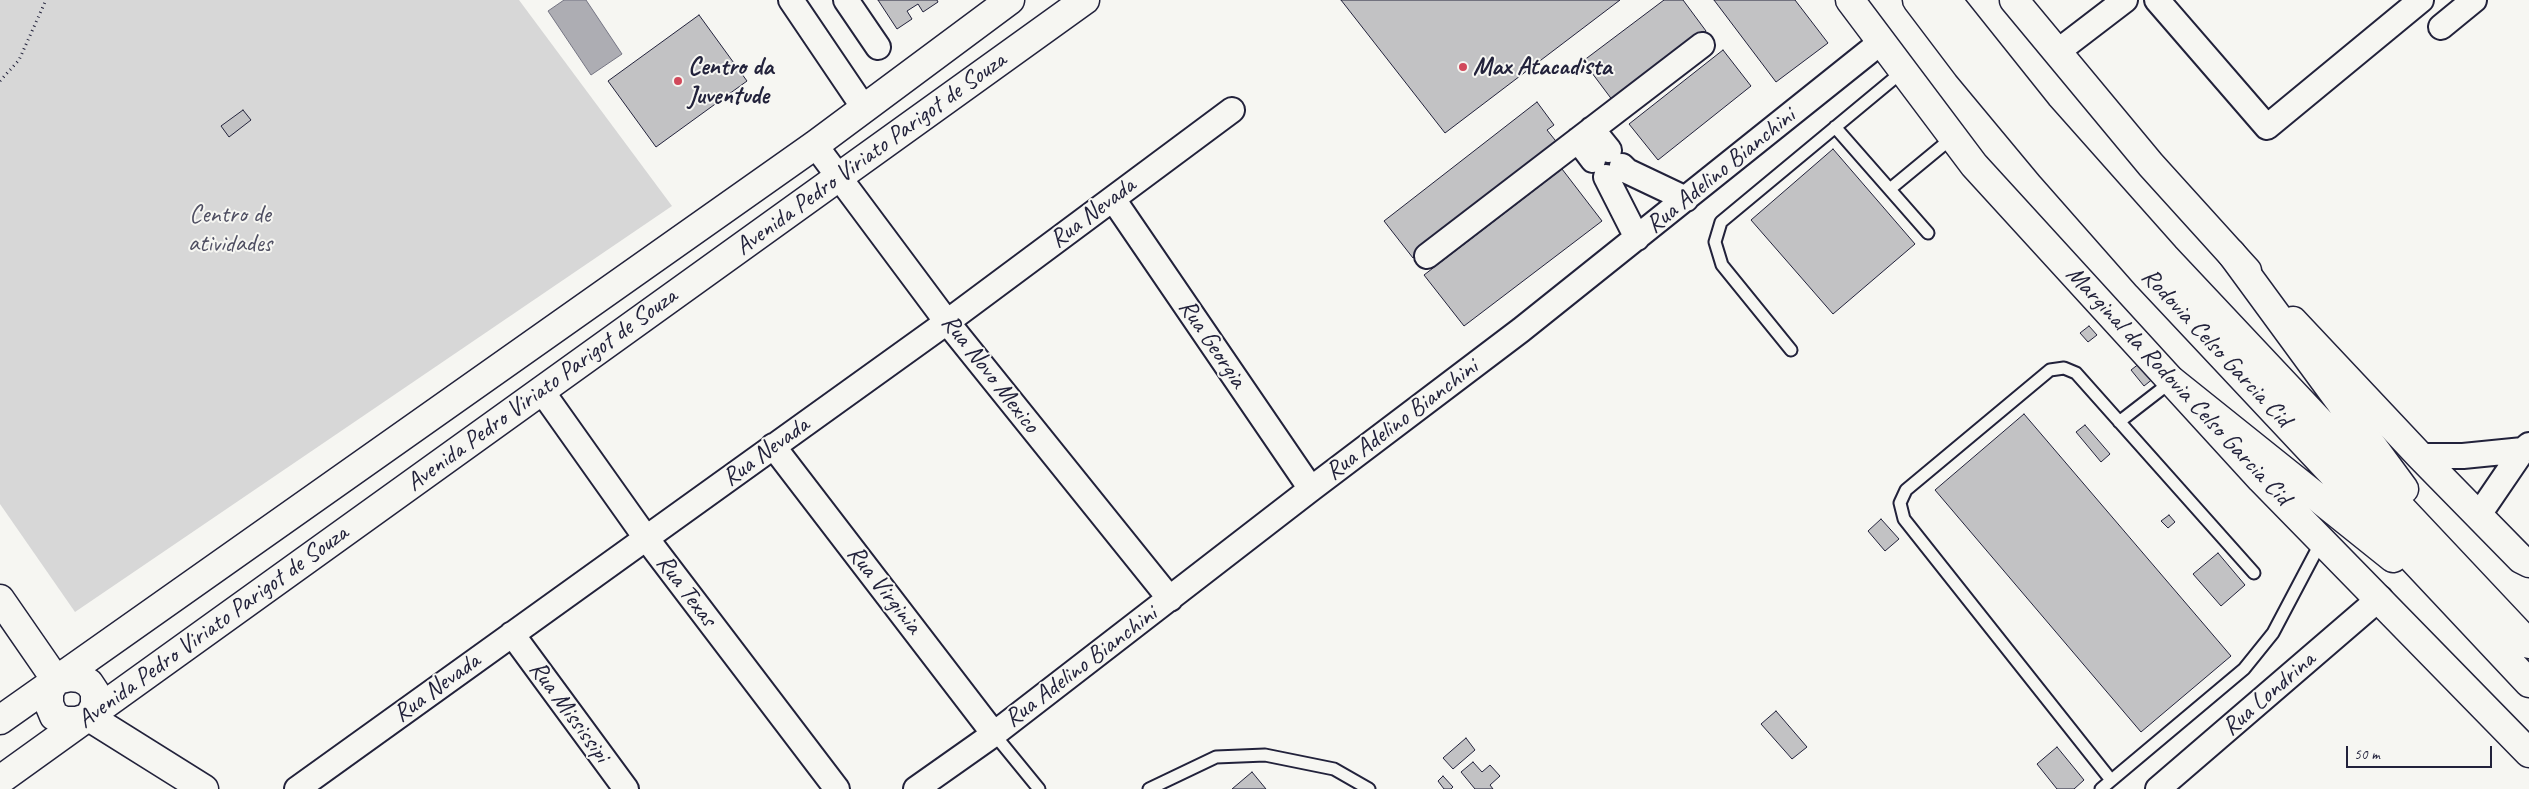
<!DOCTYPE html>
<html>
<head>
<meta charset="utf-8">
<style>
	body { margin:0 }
	#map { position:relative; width:2529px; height:789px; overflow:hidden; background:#f6f6f2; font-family:Caveat,sans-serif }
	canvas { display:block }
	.scale { position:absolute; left:2346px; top:746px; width:146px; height:22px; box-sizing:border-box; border:2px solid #22223b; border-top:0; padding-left:6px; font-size:15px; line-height:18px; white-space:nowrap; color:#22223b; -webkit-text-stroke:4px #f6f6f2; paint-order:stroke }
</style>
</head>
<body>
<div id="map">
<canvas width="2529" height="789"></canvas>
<div class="scale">50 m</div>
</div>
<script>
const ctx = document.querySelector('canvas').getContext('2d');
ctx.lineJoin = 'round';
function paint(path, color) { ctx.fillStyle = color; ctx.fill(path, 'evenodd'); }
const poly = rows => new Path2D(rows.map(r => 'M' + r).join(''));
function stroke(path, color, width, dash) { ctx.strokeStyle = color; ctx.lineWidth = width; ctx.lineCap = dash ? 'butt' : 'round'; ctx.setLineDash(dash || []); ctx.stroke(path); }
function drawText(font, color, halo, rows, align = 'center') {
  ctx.font = font + ' Caveat,sans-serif'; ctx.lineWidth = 4; ctx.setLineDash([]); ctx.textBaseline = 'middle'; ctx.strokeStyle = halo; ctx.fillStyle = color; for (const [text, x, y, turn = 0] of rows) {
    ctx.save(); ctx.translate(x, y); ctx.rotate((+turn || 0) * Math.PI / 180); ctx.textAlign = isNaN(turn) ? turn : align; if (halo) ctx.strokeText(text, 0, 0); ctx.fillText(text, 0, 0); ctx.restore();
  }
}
paint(poly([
	[0,0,519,0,672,206,75,612,0,504]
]), '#d7d7d7');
const water = poly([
	[564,0,586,0,622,54,591,75,548,11,564,0]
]);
paint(water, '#adadb3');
stroke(water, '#757583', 1);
const building = poly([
	[878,0,937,0,938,2,923,12,918,4,907,11,912,19,897,29,878,0],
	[1341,0,1620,0,1445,133,1341,0],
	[1664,0,1683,0,1706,31,1613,101,1583,61,1664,0],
	[1714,0,1795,0,1828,43,1776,82,1714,0],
	[699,15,747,81,656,147,608,81,699,15],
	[1723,50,1751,86,1658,160,1629,124,1723,50],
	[1537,102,1554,125,1547,130,1559,145,1413,258,1384,221,1537,102],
	[243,110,251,120,229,137,221,126,243,110],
	[1833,149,1915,244,1833,314,1751,220,1833,149],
	[1562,169,1602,221,1464,326,1424,275,1562,169],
	[2089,326,2097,335,2088,342,2080,333,2089,326],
	[2140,363,2154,378,2144,386,2131,370,2140,363],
	[2024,414,2231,656,2141,732,1935,490,2024,414],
	[2085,425,2110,454,2101,462,2076,432,2085,425],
	[2169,515,2175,522,2168,528,2161,521,2169,515],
	[1881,519,1899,539,1885,551,1868,531,1881,519],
	[2218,553,2245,585,2221,606,2193,574,2218,553],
	[1776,711,1807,747,1792,759,1761,724,1776,711],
	[1466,738,1475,750,1453,769,1443,758,1466,738],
	[2057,747,2084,780,2074,789,2057,789,2037,764,2057,747],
	[1473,762,1482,772,1490,765,1500,776,1490,785,1493,789,1475,789,1461,772,1473,762],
	[1252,772,1266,789,1232,789,1252,772],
	[1443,776,1453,787,1451,789,1444,789,1438,781,1443,776]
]);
paint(building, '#c2c2c4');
stroke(building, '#22223b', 1);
const lane = poly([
	[1835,127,1928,233],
	[1890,189,1953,137],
	[1791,350,1722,265,1715,242,1721,222,1903,71],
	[2119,422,2172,381],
	[994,734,1039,789],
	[2111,780,1904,519,1900,503,1906,490,2050,370,2064,368,2076,373,2254,573],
	[1149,789,1216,757,1265,755,1334,769,1369,789],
	[2101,789,2244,669,2273,633,2321,542]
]);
const street = poly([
	[791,0,864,108],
	[846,0,878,47],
	[2157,0,2267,127,2421,0],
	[2441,27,2474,0],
	[2057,52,2125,0],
	[1592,129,1609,150],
	[1578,140,1593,160],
	[815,145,947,322,1170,599],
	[1622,166,1627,171,1686,199],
	[1606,177,1637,238],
	[1113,199,1311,489],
	[1427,256,1702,45],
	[541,390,646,538,837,789],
	[773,446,994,734],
	[2420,456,2463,456,2523,450],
	[2478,516,2523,450,2529,445],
	[512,634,626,789],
	[297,789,947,322,1232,110],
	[916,789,994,734,1311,489,1521,330,1881,42],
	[2158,789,2380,598]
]);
const secondary = poly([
	[1850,0,1974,165,2261,479,2529,753],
	[2014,0,2151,165,2247,271],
	[2293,321,2420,456,2521,559,2529,563],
	[0,599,56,680],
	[70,677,80,678,89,683,95,692,95,705,89,717,77,721,65,721,54,716,49,704,49,692,56,680,70,677],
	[89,717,204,789],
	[0,720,815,145,1010,0],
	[0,780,1085,0]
]);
const highway = poly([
	[1917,0,1967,66,2051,167,2147,276,2529,683],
	[1947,0,2038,114,2165,257,2529,644],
	[2231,253,2404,489],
	[2172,381,2393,558]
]);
stroke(lane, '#22223b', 15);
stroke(street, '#22223b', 28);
stroke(secondary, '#22223b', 31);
stroke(highway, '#22223b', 31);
stroke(poly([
	[0,81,19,60,46,0]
]), '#22223b', 3, [1, 4]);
stroke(lane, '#f6f6f2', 11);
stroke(street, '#f6f6f2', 24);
stroke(secondary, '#f6f6f2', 28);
stroke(highway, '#f6f6f2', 28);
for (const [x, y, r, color] of [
	[1463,67,5,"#d1495b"],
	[678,81,5,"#d1495b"]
]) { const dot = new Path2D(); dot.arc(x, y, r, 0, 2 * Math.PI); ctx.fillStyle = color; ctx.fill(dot); stroke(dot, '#f6f6f2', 2); }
drawText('bold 25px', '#22223b', '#f6f6f2', [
	["Centro da",688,67],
	["Juventude",688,96],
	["Max Atacadista",1473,67]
], 'left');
drawText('25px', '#22223b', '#f6f6f2', [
	["Avenida Pedro Viriato Parigot de Souza",871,154,-36],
	["Rua Adelino Bianchini",1721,171,-39],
	["Rua Nevada",1093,213,-37],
	["Rua Georgia",1212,344,56],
	["Rodovia Celso Garcia Cid",2216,348,47],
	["Rua Novo Mexico",990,374,52],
	["Marginal da Rodovia Celso Garcia Cid",2178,386,47],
	["Avenida Pedro Viriato Parigot de Souza",542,390,-36],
	["Rua Adelino Bianchini",1402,420,-37],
	["Rua Nevada",766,452,-36],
	["Rua Virginia",884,590,52],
	["Rua Texas",686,591,53],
	["Avenida Pedro Viriato Parigot de Souza",213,627,-36],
	["Rua Adelino Bianchini",1081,667,-37],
	["Rua Nevada",437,688,-36],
	["Rua Londrina",2269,694,-41],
	["Rua Mississipi",569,712,54]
]);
drawText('25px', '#4f4f62', '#f6f6f2', [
	["Centro de",230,215],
	["atividades",230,244]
]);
</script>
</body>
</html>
